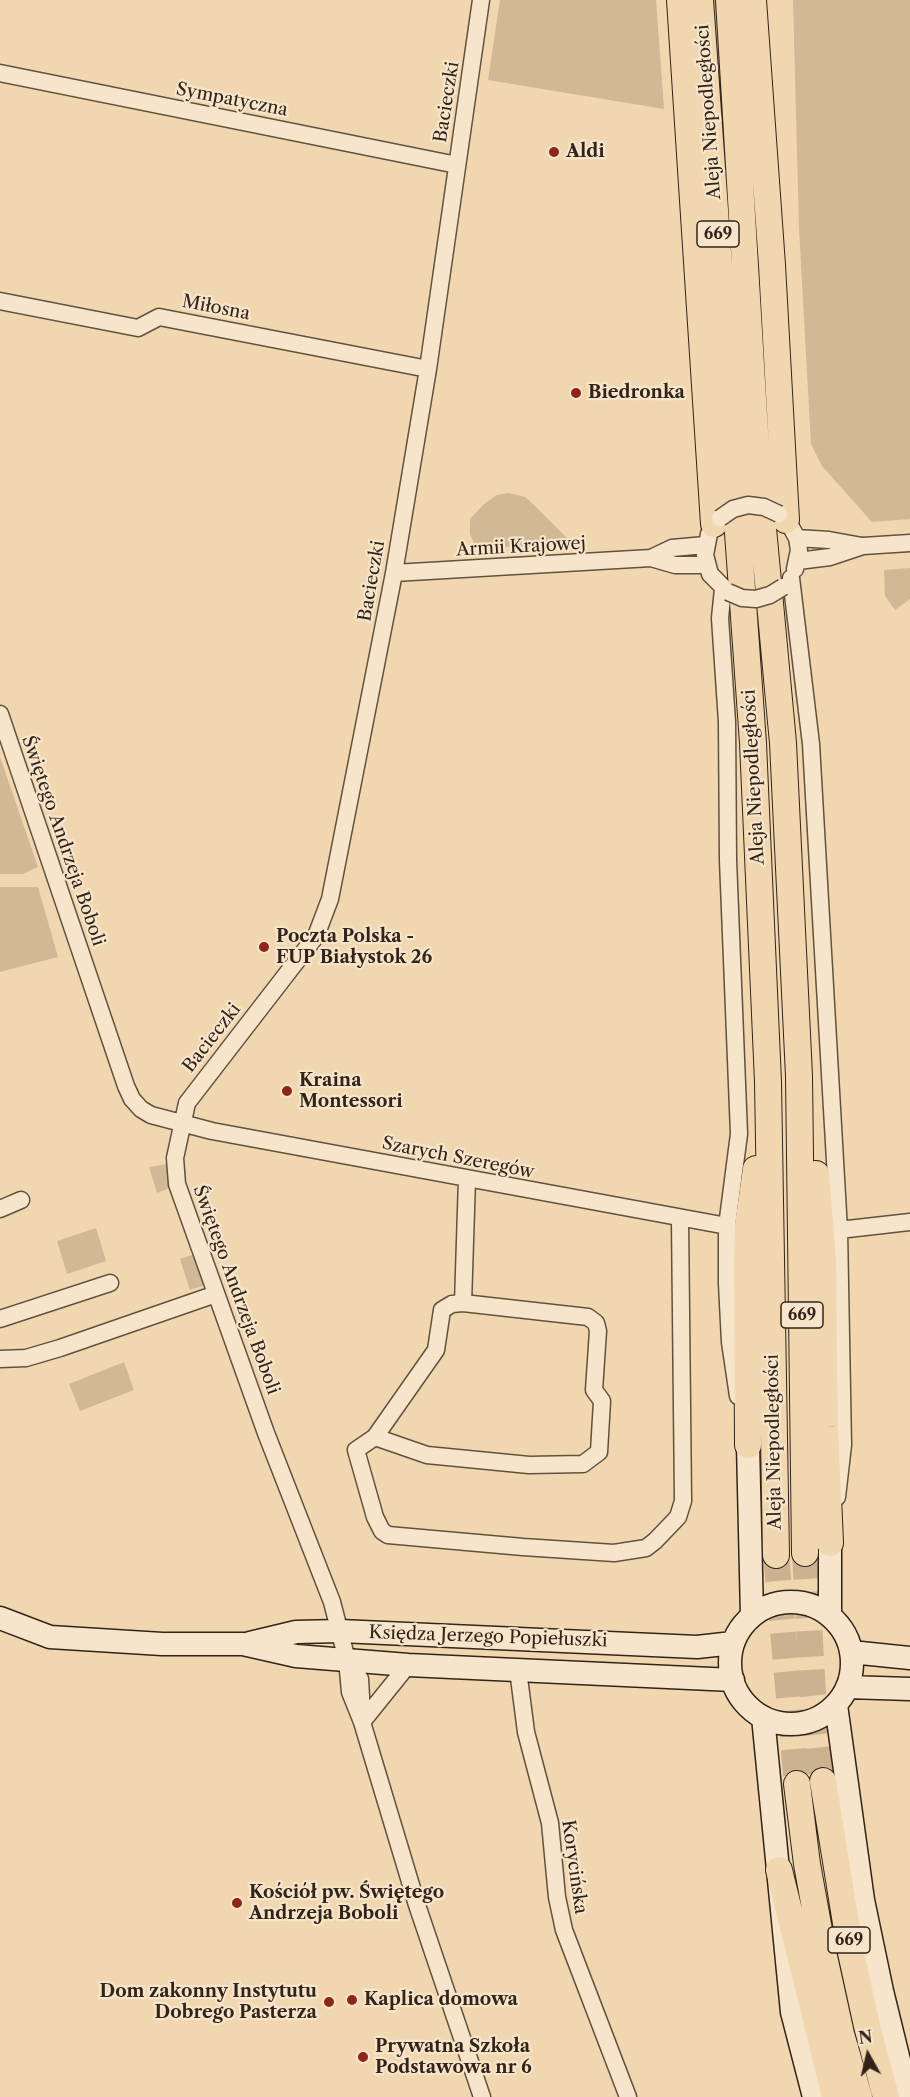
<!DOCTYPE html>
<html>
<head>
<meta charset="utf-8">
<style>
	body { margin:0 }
	#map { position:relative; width:910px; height:2097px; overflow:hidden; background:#f1d7af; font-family:"Libre Caslon Text",serif }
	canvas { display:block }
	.north { position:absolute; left:838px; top:2025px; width:60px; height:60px; -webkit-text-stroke:4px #f6e5cb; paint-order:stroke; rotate:352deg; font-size:16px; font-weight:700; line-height:24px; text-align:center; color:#322418 }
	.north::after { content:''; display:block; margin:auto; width:21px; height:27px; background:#322418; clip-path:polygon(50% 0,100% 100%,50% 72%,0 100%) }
</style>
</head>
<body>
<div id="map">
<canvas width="910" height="2097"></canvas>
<div class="north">N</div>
</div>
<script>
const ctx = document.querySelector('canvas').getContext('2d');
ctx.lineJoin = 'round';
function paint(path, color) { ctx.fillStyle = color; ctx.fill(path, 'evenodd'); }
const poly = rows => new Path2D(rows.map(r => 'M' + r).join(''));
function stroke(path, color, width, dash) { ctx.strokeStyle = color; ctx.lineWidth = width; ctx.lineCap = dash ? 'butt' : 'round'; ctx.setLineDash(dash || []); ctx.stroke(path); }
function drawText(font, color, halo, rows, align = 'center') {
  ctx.font = font + ' "Libre Caslon Text",serif'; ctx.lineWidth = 4.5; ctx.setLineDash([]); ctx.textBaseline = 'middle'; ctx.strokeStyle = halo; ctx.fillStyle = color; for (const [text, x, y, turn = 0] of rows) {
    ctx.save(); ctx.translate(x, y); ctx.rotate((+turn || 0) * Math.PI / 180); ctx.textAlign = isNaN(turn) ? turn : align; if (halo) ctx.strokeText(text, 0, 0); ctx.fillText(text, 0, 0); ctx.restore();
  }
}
paint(poly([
	[500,0,656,0,664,109,488,80],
	[711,0,719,0,744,474],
	[793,0,910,0,910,519,872,522,822,466,811,444,799,228],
	[509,493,525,497,533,504,572,543,476,549,470,534,470,519,484,504,497,495],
	[910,568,910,599,895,610,885,596,884,570],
	[0,757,38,867,23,874,0,874],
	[0,887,38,887,58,957,0,972],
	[167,1164,172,1187,157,1193,149,1167],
	[96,1228,106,1261,67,1274,57,1241],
	[195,1254,205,1285,190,1290,180,1259],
	[124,1362,134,1390,80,1411,69,1384]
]), '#d1b995');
stroke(poly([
	[805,1553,813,1694,823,1781],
	[776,1555,797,1784]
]), '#cbb391', 26, [26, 13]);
const street = poly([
	[481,0,428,369,394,573,330,899,316,936,187,1103,175,1158,177,1184,266,1433,332,1602,347,1660,350,1692,362,1722,417,1905,482,2097],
	[0,73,457,165],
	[0,301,138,328,159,317,428,369],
	[780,515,792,529,797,538,799,550,795,569],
	[719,518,709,534,705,555,710,574,728,592],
	[797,538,829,540,862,546],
	[651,558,672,548,705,545],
	[798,561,830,557,863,546,910,543],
	[394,573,651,558,675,565,707,565],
	[791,578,811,744,839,1230,843,1445,837,1497],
	[723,589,720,618,727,722,728,860,739,1134,727,1226,727,1284,730,1342,738,1396],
	[0,714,126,1086,132,1099,141,1109,151,1115,212,1131,727,1226],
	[0,1209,21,1200],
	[839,1230,910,1222],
	[463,1303,467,1179],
	[0,1319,110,1283],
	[0,1359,26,1358,60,1348,216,1294],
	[375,1437,427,1455,529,1465,583,1464,599,1452,602,1401,594,1390,598,1331,596,1323,588,1317,463,1303,452,1304,442,1310,436,1350,375,1437,356,1450,375,1517,382,1531,388,1535,523,1547,614,1553,646,1548,655,1541,678,1517,683,1501,680,1219],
	[348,1660,360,1679,362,1715],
	[518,1670,526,1732,550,1823,557,1897,564,1930,628,2097],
	[362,1722,408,1665]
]);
const secondary = poly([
	[748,1445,752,1616],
	'730 1663a61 61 0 1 1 122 0a61 61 0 1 1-122 0Z',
	[830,1616,830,1543],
	[0,1618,50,1637,162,1644,243,1644,296,1656,408,1665,733,1680],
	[250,1643,296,1632,340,1631,697,1647,733,1643],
	[851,1652,910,1658],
	[847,1687,910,1689],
	[836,1705,863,1900,882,1991,908,2097],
	[763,1717,792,2012,814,2097]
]);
const primary = poly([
	[680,0,714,524],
	[700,0,753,743,768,1082,776,1555],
	[729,0,757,464,783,743,799,1076,805,1553],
	[753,0,772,265,786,520],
	[816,1174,823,1260,825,1427,830,1543],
	[748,1445,747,1260,748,1225,756,1169],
	[823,1781,850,1948,867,2026,886,2097],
	[797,1784,807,1864,823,1952,841,2034,859,2097],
	[779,1870,835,2097]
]);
stroke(street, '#62513e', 19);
stroke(secondary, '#322418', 25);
stroke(primary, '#322418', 28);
stroke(street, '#f6e5cb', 16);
stroke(secondary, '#f6e5cb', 22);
stroke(primary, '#f1d7af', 26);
const streetBridge = poly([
	[720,518,733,509,748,505,764,507,779,514],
	[728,592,742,598,756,599,770,595,783,587]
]);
stroke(streetBridge, '#62513e', 19, []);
stroke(streetBridge, '#f6e5cb', 16);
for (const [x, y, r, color] of [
	[554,152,6,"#8f2418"],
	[576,393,6,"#8f2418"],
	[264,947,6,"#8f2418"],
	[287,1091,6,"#8f2418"],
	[237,1903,6,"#8f2418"],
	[352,2000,6,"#8f2418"],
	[329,2002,6,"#8f2418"],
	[363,2057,6,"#8f2418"]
]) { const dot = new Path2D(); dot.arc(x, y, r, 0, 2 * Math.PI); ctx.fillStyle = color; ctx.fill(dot); stroke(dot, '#f6e5cb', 2); }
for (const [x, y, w] of [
	[718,234,42],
	[802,1315,42],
	[849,1940,42]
]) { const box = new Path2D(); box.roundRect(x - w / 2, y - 13, w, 26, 4.5); ctx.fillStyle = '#f6e5cb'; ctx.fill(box); stroke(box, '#322418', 1.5); }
drawText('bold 16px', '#322418', null, [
	["669",718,234],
	["669",802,1315],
	["669",849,1940]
]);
drawText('18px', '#322418', '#f6e5cb', [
	["Sympatyczna",232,100,11],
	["Bacieczki",447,102,-81],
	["Aleja Niepodległości",709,112,-94],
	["Miłosna",216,308,11],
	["Armii Krajowej",521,547,-3],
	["Bacieczki",372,581,-80],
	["Aleja Niepodległości",754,777,-93],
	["Świętego Andrzeja Boboli",63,841,71],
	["Bacieczki",212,1038,-52],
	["Szarych Szeregów",458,1158,11],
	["Świętego Andrzeja Boboli",236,1290,70],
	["Aleja Niepodległości",774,1442,-91],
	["Księdza Jerzego Popiełuszki",488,1637,2],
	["Korycińska",574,1867,82]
]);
drawText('bold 18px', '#322418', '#f6e5cb', [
	["Aldi",566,152],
	["Biedronka",588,393],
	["Poczta Polska -",276,937],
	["FUP Białystok 26",276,958],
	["Kraina",299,1081],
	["Montessori",299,1102],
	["Kościół pw. Świętego",249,1893],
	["Andrzeja Boboli",249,1914],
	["Dom zakonny Instytutu",317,1992,"right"],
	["Dobrego Pasterza",317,2013,"right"],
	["Kaplica domowa",364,2000],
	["Prywatna Szkoła",375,2047],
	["Podstawowa nr 6",375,2068]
], 'left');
</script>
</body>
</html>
